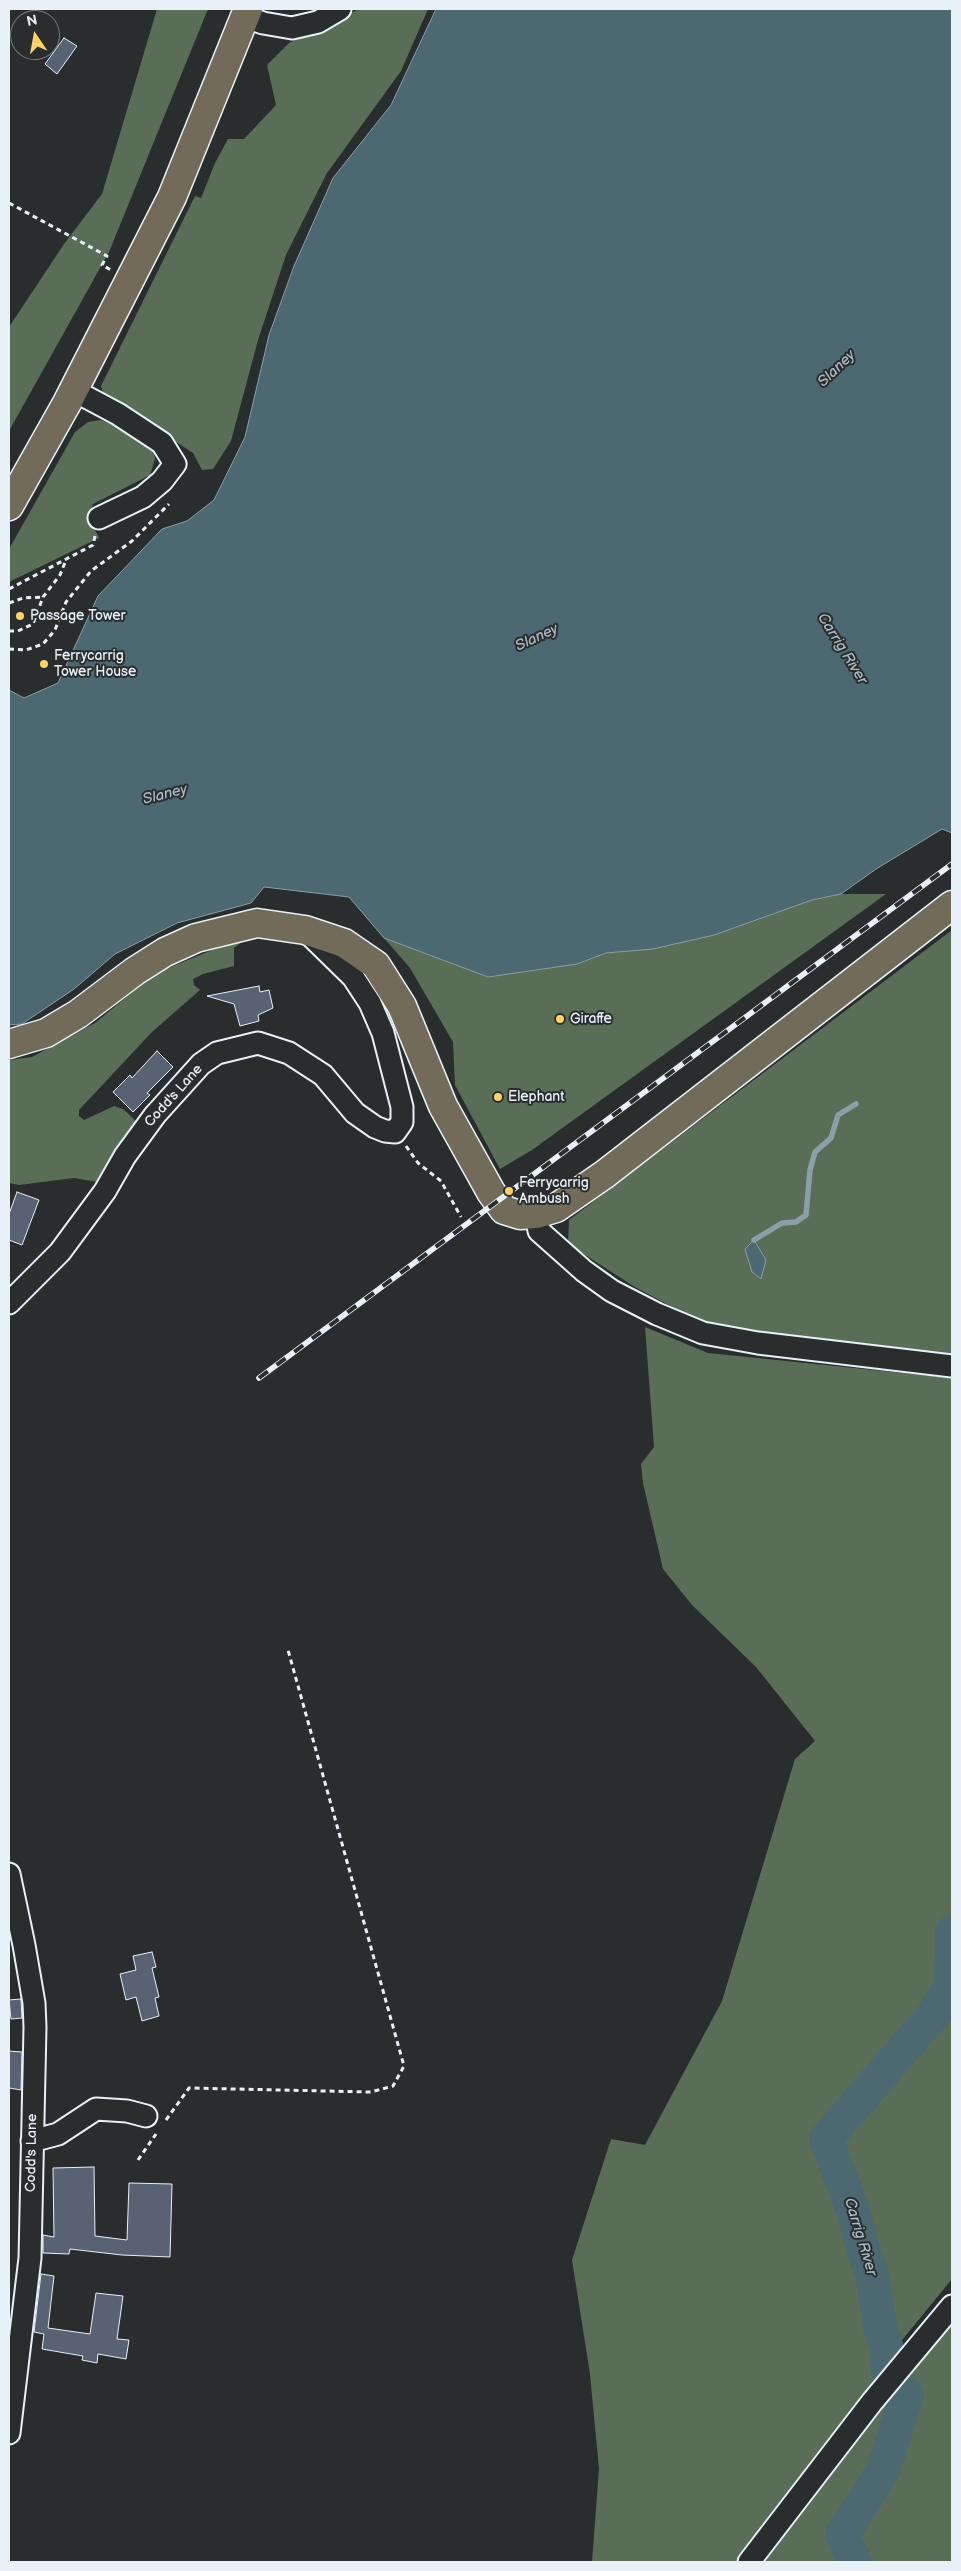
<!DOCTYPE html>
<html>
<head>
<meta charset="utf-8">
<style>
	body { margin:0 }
	#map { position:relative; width:961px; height:2571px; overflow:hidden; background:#2a2d2e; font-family:"Balsamiq Sans",sans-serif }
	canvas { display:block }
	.frame { position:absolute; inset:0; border:10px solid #e8f1f8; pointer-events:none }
	.north { position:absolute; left:10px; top:10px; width:50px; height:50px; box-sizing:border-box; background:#2a2d2e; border:1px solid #767b7f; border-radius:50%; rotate:348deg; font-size:14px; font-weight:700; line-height:20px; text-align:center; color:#e8f1f8 }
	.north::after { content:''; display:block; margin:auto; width:18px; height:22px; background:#ffd166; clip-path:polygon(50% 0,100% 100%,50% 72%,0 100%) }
</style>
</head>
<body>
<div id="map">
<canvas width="961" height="2571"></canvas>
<div class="frame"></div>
<div class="north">N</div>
</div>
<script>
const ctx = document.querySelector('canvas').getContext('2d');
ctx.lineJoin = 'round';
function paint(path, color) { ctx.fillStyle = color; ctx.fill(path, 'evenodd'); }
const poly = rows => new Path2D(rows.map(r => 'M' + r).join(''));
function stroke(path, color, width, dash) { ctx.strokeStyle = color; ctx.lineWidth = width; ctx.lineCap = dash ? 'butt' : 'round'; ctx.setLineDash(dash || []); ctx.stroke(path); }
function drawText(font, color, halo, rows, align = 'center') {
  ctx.font = font + ' "Balsamiq Sans",sans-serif'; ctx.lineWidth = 4; ctx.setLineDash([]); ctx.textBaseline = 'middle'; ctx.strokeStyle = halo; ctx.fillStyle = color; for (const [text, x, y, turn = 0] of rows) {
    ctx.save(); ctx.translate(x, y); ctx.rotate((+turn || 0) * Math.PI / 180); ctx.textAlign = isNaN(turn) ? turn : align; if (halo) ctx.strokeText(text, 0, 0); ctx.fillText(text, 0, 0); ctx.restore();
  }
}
paint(poly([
	[157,9,208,9,109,252,9,431,9,327,64,244,102,194],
	[359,9,428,9,401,71,327,173,286,255,258,340,231,441,213,469,202,470,193,453,104,396,101,386,195,196,201,198,215,163,228,139,244,139,276,105,267,65,289,43],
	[101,420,119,427,154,451,155,459,150,475,93,504,88,515,99,538,9,582,9,549,75,432,88,422],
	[841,894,886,894,532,1150,500,1169,455,1085,453,1042,410,968,384,938,488,977,577,964,606,953,653,949,713,935,812,900],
	[952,930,952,1356,754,1333,698,1321,635,1287,568,1244,569,1220],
	[246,939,234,948,234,966,203,974,193,979,194,985,200,990,152,1032,79,1110,79,1116,84,1120,114,1106,123,1109,138,1123,97,1182,74,1178,19,1185,9,1183,9,1060,32,1057,95,1023,141,985,166,969,217,948],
	[645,1327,708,1353,952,1378,951,1985,934,2014,826,2139,853,2210,873,2278,880,2327,887,2349,887,2365,890,2381,952,2306,952,2562,592,2562,599,2469,590,2374,572,2260,611,2139,645,2145,722,2001,795,1759,815,1741,756,1667,692,1605,663,1569,643,1483,641,1464,654,1447],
	[952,1998,952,2279,898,2345,886,2306,876,2254,839,2141,916,2057]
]), '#5a6d57');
const water = poly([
	[436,9,952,9,952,833,942,829,876,869,841,894,812,900,714,935,653,949,606,953,577,964,488,977,384,938,349,897,264,887,251,903,177,923,115,954,74,989,22,1024,9,1025,9,690,24,698,58,683,98,596,162,529,187,521,214,500,245,437,269,335,294,266,333,178,391,105,436,9],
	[754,1240,766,1260,761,1279,752,1272,745,1249,754,1240]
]);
paint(water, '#4c6871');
stroke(water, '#8a9fa7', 1);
stroke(poly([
	[754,1240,782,1223,796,1222,806,1215,810,1170,815,1152,831,1138,838,1115,856,1104]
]), '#8a9fa7', 5.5);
stroke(poly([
	[855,2562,842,2535,883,2471,907,2394,890,2381,887,2365,887,2349,880,2327,873,2278,864,2252,853,2210,826,2139,934,2014,951,1985,952,1932]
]), '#4c6871', 34);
const building = poly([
	[64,38,77,46,57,74,45,64,64,38],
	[259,986,260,992,269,990,273,1008,258,1015,259,1021,240,1026,234,1004,207,996,259,986],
	[157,1051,173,1067,147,1093,150,1095,133,1112,113,1092,130,1075,132,1078,157,1051],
	[17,1192,39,1200,22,1245,9,1240,9,1214,17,1192],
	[152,1952,156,1967,152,1968,159,1997,155,1998,159,2016,142,2021,136,1997,126,2000,120,1974,136,1970,133,1956,152,1952],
	[21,1999,22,2018,11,2019,9,2000,21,1999],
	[9,2051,22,2052,21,2090,9,2088,9,2051],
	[94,2167,95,2236,127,2240,129,2183,172,2184,170,2257,122,2255,70,2249,69,2254,43,2253,43,2235,54,2237,53,2168,94,2167],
	[41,2274,54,2276,48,2328,90,2334,96,2293,123,2296,117,2339,129,2340,126,2359,98,2354,97,2363,82,2360,83,2356,42,2349,44,2334,34,2332,41,2274]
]);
paint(building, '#586273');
stroke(building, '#e8f1f8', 1);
const minor = poly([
	[246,17,263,23,292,28,318,22,340,9],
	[73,390,118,414,162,443,175,464,162,481,143,497,99,518],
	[536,1214,539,1231,584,1271,612,1291,657,1314,703,1333,758,1343,952,1366],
	[9,1303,60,1252,105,1191,125,1156,155,1115,201,1064,217,1053,258,1043,289,1053,323,1075,355,1113,375,1127,385,1131,395,1132,402,1122,402,1107,383,1033,370,1003,353,977,307,932],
	[9,1874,24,1945,34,2003,35,2027,30,2258,9,2433],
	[32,2141,58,2134,96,2109,127,2111,146,2116],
	[749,2562,872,2402,952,2306]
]);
const major = poly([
	[9,1044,46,1033,78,1014,135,971,165,952,196,938,257,923,305,930,344,943,376,965,402,1006,443,1106,491,1192,504,1210,520,1215,536,1214,556,1208,605,1174,952,905]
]);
const highway = poly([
	[9,506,67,403,172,197,248,9]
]);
stroke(minor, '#e8f1f8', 25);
stroke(major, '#e8f1f8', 31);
stroke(highway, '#e8f1f8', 31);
stroke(poly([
	[9,203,107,256,102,265,111,270],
	[9,589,93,545,95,536],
	[9,603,23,598,43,597],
	[9,631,18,631,33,624,43,597,60,575,66,560],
	[9,649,26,650,43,644,55,630,66,602,91,571,132,541,169,504],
	[406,1146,418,1163,441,1181,461,1217],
	[166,2120,189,2088,371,2092,393,2086,404,2066,288,1650],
	[138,2160,156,2134]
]), '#e8f1f8', 3, [5, 4]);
stroke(minor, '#2a2d2e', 21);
stroke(major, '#736b5a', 28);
stroke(highway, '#736b5a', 28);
const rail = poly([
	[259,1378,952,864]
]);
stroke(rail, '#e8f1f8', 5.5);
stroke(rail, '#2a2d2e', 4, [11]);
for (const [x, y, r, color] of [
	[20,616,5,"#ffd166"],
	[44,664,5,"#ffd166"],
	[560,1019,5,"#ffd166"],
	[498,1097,5,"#ffd166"],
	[509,1191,5,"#ffd166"]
]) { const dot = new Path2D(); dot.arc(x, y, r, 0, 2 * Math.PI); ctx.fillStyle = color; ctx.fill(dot); stroke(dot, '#2a2d2e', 2); }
drawText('14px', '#e8f1f8', '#2a2d2e', [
	["Passage Tower",30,616],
	["Ferrycarrig",54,656],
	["Tower House",54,672],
	["Giraffe",570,1019],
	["Elephant",508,1097],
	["Ferrycarrig",519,1183],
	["Ambush",519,1199]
], 'left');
drawText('14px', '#e8f1f8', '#2a2d2e', [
	["Codd's Lane",174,1096,-48],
	["Codd's Lane",32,2153,-89]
]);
drawText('italic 15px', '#aabac2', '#2a2d2e', [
	["Slaney",837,369,-44],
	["Slaney",537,638,-25],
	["Carrig River",842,649,58],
	["Slaney",165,795,-14],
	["Carrig River",860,2237,73]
]);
</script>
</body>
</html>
